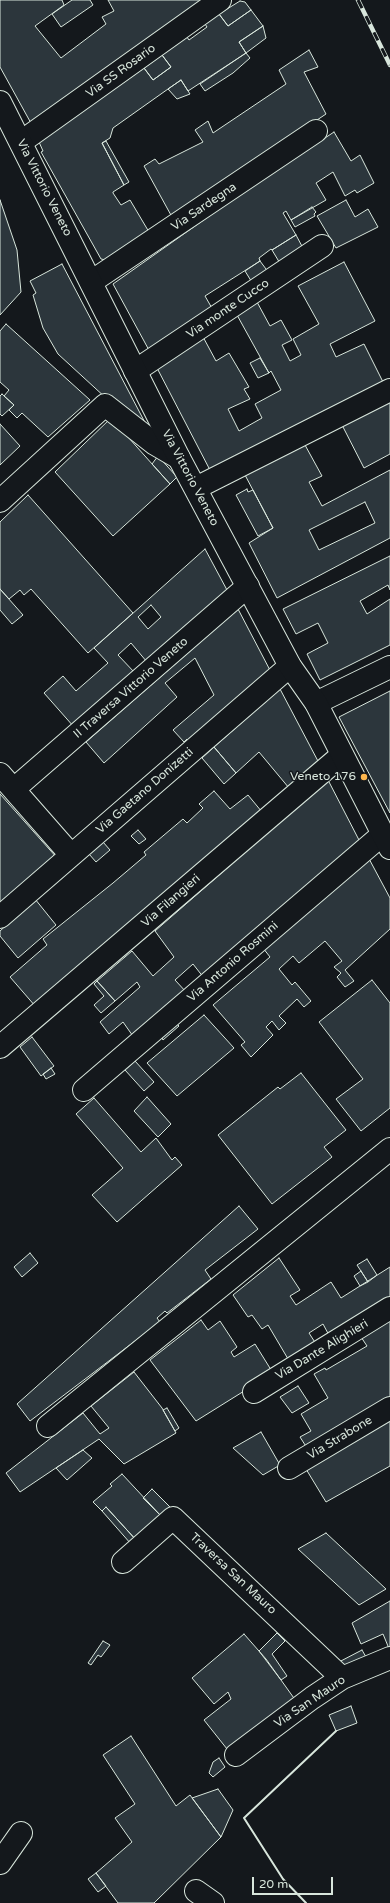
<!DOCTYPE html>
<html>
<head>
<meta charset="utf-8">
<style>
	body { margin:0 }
	#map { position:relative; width:390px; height:1903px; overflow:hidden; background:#14181c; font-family:"Varela Round",sans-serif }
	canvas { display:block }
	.scale { position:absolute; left:252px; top:1877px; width:81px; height:18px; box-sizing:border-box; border:2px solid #d8e6dc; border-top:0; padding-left:5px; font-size:12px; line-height:14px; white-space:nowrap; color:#d8e6dc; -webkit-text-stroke:3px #14181c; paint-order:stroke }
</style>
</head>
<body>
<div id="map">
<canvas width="390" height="1903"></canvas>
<div class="scale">20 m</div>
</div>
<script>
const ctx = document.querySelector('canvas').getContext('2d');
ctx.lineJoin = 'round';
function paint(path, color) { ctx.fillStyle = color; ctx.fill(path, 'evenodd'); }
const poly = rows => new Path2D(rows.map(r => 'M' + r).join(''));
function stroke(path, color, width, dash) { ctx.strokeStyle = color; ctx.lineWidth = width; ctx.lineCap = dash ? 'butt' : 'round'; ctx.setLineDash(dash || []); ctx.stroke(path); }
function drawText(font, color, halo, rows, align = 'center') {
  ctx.font = font + ' "Varela Round",sans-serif'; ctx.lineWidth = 3; ctx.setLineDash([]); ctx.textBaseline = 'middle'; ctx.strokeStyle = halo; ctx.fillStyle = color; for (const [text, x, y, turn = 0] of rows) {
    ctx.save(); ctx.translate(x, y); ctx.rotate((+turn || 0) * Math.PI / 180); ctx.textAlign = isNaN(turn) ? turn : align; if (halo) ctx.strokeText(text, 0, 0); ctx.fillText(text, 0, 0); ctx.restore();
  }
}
const building = poly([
	[0,0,62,0,64,5,35,26,61,58,106,24,102,17,114,11,108,0,204,0,32,125,0,67,0,0],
	[72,0,90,0,93,5,61,27,52,14,72,0],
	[240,1,245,2,251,10,228,26,219,14,240,1],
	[251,10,263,26,239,42,246,53,188,91,181,80,168,89,113,128,110,138,102,143,124,185,113,192,113,193,121,205,130,200,149,232,110,261,101,259,41,152,43,151,39,142,144,68,153,80,171,67,162,55,187,37,189,40,207,27,205,24,219,14,228,26,251,10],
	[263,26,266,38,246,53,239,42,263,26],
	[309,50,318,67,304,72,326,114,172,217,144,166,155,159,159,164,203,142,195,130,208,121,213,133,286,84,279,70,309,50],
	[246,53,250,58,233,73,205,91,200,84,246,53],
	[162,55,171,67,153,80,144,68,162,55],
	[181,80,190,94,177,99,168,89,181,80],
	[334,132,351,161,360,155,374,183,357,193,355,190,345,196,333,172,316,183,326,200,291,220,286,211,283,213,296,235,272,250,271,249,259,258,260,261,205,296,213,310,150,352,113,284,229,202,334,132],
	[106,141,129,182,124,185,102,143,106,141],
	[0,200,17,250,21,292,0,315,0,200],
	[346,200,355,217,368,209,378,227,336,248,317,216,346,200],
	[312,207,316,212,314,214,315,216,295,227,291,220,312,207],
	[296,235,304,250,281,265,272,250,296,235],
	[260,261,269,273,253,284,245,271,260,261],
	[344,262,375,321,330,344,336,357,364,344,383,382,211,472,157,368,202,335,216,361,229,353,249,387,244,389,250,399,228,409,239,431,262,418,255,404,281,390,271,371,269,373,237,315,257,302,270,326,281,320,292,340,282,345,290,361,301,355,293,339,319,324,298,286,344,262],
	[62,264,151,434,119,410,58,354,43,328,33,295,36,293,30,281,62,264],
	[6,324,90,400,48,437,22,413,17,418,9,410,14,405,4,396,9,390,0,382,0,331,6,324],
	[260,358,269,373,258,378,250,363,260,358],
	[2,394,14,405,2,416,0,414,0,396,2,394],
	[390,399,390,454,364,468,342,425,390,399],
	[111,418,170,484,113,536,55,472,111,418],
	[0,424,20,446,0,465,0,424],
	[305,445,322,476,309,482,322,506,390,470,390,538,277,598,249,543,273,528,245,475,305,445],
	[365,502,375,523,319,550,309,530,365,502],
	[158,456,177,477,170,484,152,464,158,456],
	[247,489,248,492,253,490,273,528,258,536,236,495,247,489],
	[28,495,133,613,88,653,31,589,24,595,20,590,9,599,0,589,0,522,28,495],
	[205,549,227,590,147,662,131,643,118,655,135,673,74,727,44,693,63,676,76,691,108,663,94,648,205,549],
	[151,605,161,617,148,629,138,617,151,605],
	[390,556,390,590,388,585,360,601,367,614,390,599,390,645,320,680,307,654,328,643,318,623,296,634,283,609,390,556],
	[0,589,23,615,12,624,0,610,0,589],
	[238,609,272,674,191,744,187,739,184,742,173,730,214,695,195,658,165,683,177,697,104,763,86,742,238,609],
	[280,689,319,763,289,788,259,752,236,773,214,747,280,689],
	[390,691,390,813,339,717,390,691],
	[214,747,236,773,224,784,202,758,214,747],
	[328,780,359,840,204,978,193,964,175,980,187,993,135,1039,123,1022,109,1034,100,1022,140,987,137,982,115,1001,97,981,132,951,153,976,174,957,155,931,328,780],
	[214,791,230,809,248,795,262,812,36,1007,10,977,47,945,43,939,113,883,146,855,144,852,183,819,187,823,203,808,199,804,214,791],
	[0,794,58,859,0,909,0,794],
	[138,830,146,839,139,844,131,836,138,830],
	[103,842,110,850,96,862,89,854,103,842],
	[367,855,390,898,390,929,345,970,354,981,345,987,337,977,341,973,334,967,342,961,325,941,299,963,293,956,279,969,292,985,295,982,311,1001,304,1007,297,999,279,1016,286,1023,279,1030,272,1021,266,1027,273,1035,251,1057,241,1045,245,1042,213,1005,270,957,263,948,367,855],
	[35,899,56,925,18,958,0,936,0,931,35,899],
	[372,980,390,1003,390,1108,361,1131,336,1099,363,1079,319,1022,372,980],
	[97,981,115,1001,101,1013,94,1005,104,996,94,984,97,981],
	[204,1015,234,1048,177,1096,147,1063,204,1015],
	[176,1023,179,1026,163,1040,162,1038,176,1023],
	[32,1037,54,1066,41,1076,20,1047,32,1037],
	[135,1061,154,1082,144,1091,125,1070,135,1061],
	[51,1068,55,1074,46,1079,43,1074,51,1068],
	[301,1073,346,1130,324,1147,332,1157,272,1204,218,1135,278,1087,280,1089,301,1073],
	[147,1097,171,1124,158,1137,134,1111,147,1097],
	[94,1098,141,1152,156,1138,172,1160,175,1157,182,1165,117,1222,92,1195,123,1168,76,1114,94,1098],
	[239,1206,258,1229,205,1270,211,1279,167,1313,165,1311,157,1318,160,1322,30,1421,17,1404,239,1206],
	[30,1253,38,1263,22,1277,14,1267,30,1253],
	[279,1258,300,1290,290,1296,296,1305,331,1282,341,1298,390,1267,390,1303,331,1339,323,1324,309,1333,318,1347,291,1364,268,1325,262,1329,252,1315,248,1317,233,1295,279,1258],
	[367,1259,377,1275,368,1282,357,1265,367,1259],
	[361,1271,368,1282,360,1286,354,1276,361,1271],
	[201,1320,208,1330,220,1321,237,1347,231,1352,234,1357,255,1344,273,1373,196,1421,150,1360,201,1320],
	[390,1320,390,1399,307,1448,300,1437,311,1431,301,1414,328,1398,314,1374,325,1368,326,1370,367,1346,361,1337,390,1320],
	[134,1372,162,1408,176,1433,124,1464,99,1439,20,1492,6,1473,83,1413,100,1434,109,1428,91,1406,134,1372],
	[298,1386,309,1403,292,1413,280,1397,298,1386],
	[167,1408,179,1428,175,1431,163,1410,167,1408],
	[390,1419,390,1466,326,1502,306,1469,390,1419],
	[261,1432,280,1465,263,1475,233,1448,261,1432],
	[83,1450,92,1458,67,1480,56,1468,83,1450],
	[122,1474,162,1517,137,1541,106,1507,102,1511,93,1502,112,1486,110,1484,122,1474],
	[152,1489,171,1508,162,1517,143,1498,152,1489],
	[106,1507,137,1541,131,1544,102,1511,106,1507],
	[326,1533,386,1589,359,1605,298,1549,326,1533],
	[390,1601,390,1651,383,1634,361,1644,352,1623,390,1601],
	[277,1633,285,1641,272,1654,287,1676,281,1680,259,1651,277,1633],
	[244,1634,266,1659,296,1701,231,1754,204,1720,231,1699,228,1692,214,1704,192,1678,244,1634],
	[103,1641,110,1645,101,1657,98,1655,91,1665,88,1663,103,1641],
	[362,1650,370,1664,348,1673,337,1663,362,1650],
	[351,1706,357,1723,336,1731,329,1715,351,1706],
	[131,1736,176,1806,190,1795,221,1837,154,1903,118,1903,96,1873,132,1842,115,1818,135,1804,103,1755,131,1736],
	[219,1758,225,1767,213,1777,209,1773,213,1762,219,1758],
	[218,1789,233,1810,221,1837,192,1798,218,1789],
	[96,1873,106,1886,98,1892,88,1879,96,1873]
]);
paint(building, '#2c363c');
stroke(building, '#d8e6dc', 1);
const minor = poly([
	[21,142,220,0],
	[91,282,316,131],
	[135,371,322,246],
	[196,488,390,390],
	[0,501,105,405,155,444,179,458],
	[316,703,390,667],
	[0,774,71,855],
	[14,789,248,586],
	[0,917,290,666],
	[0,1047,342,755],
	[84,1090,383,834],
	[254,1392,390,1308],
	[48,1426,390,1149],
	[289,1468,390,1408],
	[123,1562,173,1518,342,1678],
	[236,1755,312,1698,342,1678,390,1658],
	[0,1863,21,1833],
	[196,1891,213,1903]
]);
const tertiary = poly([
	[0,102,179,458,290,666,316,703,390,848]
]);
stroke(minor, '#d8e6dc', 24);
stroke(tertiary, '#d8e6dc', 24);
stroke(minor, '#14181c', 22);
stroke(tertiary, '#14181c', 22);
const rail = poly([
	[358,0,390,65]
]);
stroke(rail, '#d8e6dc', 4.5);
stroke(rail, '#14181c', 3, [9]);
stroke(poly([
	[306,1903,283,1879,244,1818,336,1731]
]), '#d8e6dc', 2);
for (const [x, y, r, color] of [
	[364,777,4,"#ffb74d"]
]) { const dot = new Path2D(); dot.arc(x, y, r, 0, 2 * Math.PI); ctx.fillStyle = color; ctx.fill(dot); stroke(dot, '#14181c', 1.5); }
drawText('12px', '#d8e6dc', '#14181c', [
	["Via SS Rosario",121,71,-36],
	["Via Vittorio Veneto",44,188,63],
	["Via Sardegna",204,207,-34],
	["Via monte Cucco",228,309,-34],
	["Via Vittorio Veneto",190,478,62],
	["II Traversa Vittorio Veneto",131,688,-41],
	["Via Gaetano Donizetti",145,791,-41],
	["Via Filangieri",171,901,-41],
	["Via Antonio Rosmini",233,962,-41],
	["Via Dante Alighieri",322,1350,-31],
	["Via Strabone",340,1438,-31],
	["Traversa San Mauro",233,1574,43],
	["Via San Mauro",310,1702,-34]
]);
drawText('12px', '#d8e6dc', '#14181c', [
	["Veneto 176",356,777]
], 'right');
</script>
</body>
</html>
